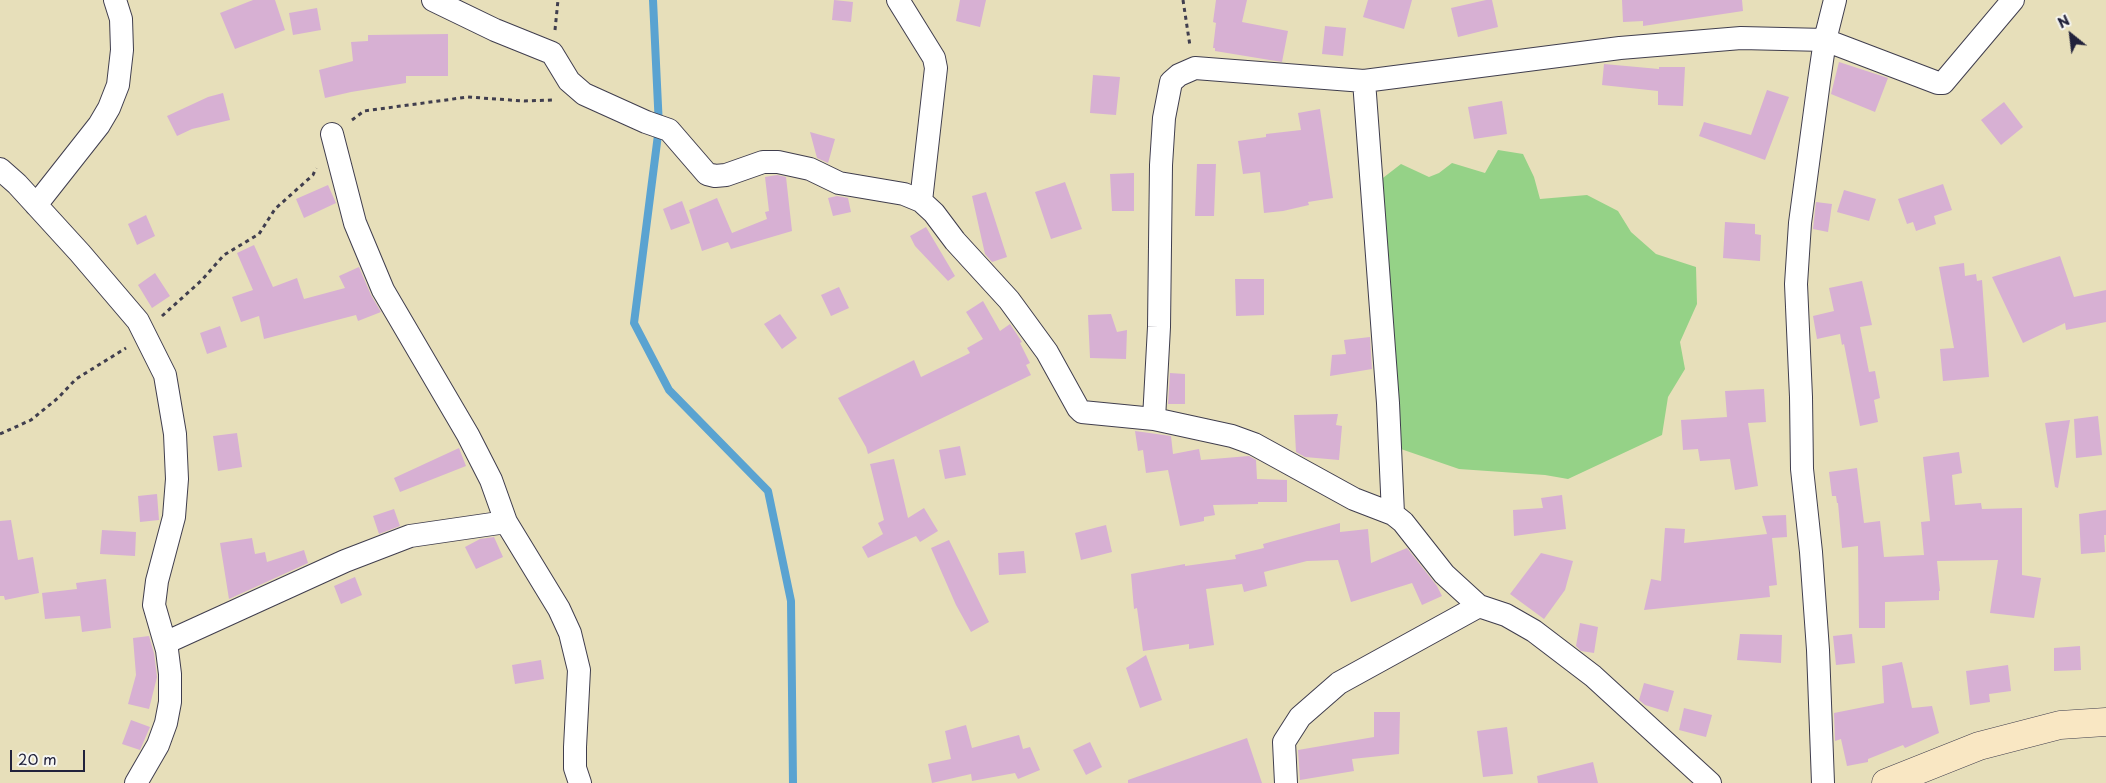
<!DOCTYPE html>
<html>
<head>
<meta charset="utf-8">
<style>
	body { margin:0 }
	#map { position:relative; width:2106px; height:783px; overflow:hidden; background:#e7dfba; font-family:"Playpen Sans",sans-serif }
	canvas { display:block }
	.north { position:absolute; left:2046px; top:10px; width:50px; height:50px; -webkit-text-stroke:4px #f6f6f2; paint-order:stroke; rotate:331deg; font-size:14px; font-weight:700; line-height:20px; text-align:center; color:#22223b }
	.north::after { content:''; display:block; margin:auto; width:18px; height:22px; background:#22223b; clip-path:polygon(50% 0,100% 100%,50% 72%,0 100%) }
	.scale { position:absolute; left:10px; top:750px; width:75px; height:22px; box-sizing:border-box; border:2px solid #22223b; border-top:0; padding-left:6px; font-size:15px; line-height:18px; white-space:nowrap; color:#22223b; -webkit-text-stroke:4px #f6f6f2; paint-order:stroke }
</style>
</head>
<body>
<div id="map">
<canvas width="2106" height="783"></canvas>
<div class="north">N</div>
<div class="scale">20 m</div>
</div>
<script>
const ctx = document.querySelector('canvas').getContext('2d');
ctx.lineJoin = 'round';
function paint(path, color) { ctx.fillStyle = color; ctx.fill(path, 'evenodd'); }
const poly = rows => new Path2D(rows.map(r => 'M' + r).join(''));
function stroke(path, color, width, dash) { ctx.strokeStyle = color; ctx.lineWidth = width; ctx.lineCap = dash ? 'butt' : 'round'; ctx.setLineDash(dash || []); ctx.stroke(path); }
paint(poly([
	[1498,150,1523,154,1534,177,1540,199,1587,195,1618,211,1631,232,1656,254,1696,267,1697,304,1680,342,1685,369,1668,397,1662,435,1568,479,1545,475,1459,469,1398,448,1379,181,1401,164,1429,177,1439,173,1452,163,1485,173]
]), '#95d287');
stroke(poly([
	[653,0,659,127,634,323,669,390,768,491,791,601,793,783]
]), '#5aa3d1', 8);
paint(poly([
	[253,0,275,0,285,30,235,49,220,13],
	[834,0,853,2,851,22,832,20],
	[960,0,986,0,980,27,956,21],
	[1216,0,1247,0,1242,22,1288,31,1282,62,1215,51,1215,48,1213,48,1216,23,1213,22],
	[1368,0,1412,0,1404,29,1363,17],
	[1486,0,1492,0,1498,27,1458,37,1451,8],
	[1622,0,1742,0,1743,11,1643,26,1643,21,1623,22],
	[317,8,321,30,293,35,289,13],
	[1325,26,1346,28,1343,56,1322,54],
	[448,34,448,76,406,76,406,83,351,92,325,98,319,70,353,61,351,42,368,41,368,35],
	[1839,62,1888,78,1875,112,1831,94],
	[1604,64,1659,69,1659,67,1685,67,1683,106,1658,105,1658,91,1602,85],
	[1093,75,1120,77,1116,115,1090,113],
	[1767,90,1789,97,1765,160,1699,136,1704,122,1751,135],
	[223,93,230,120,192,129,177,136,167,116,208,97],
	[1502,101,1507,134,1474,139,1468,107],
	[2004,102,2023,127,2001,145,1981,120],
	[1320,109,1333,198,1308,202,1309,205,1283,211,1264,213,1260,172,1243,174,1238,141,1266,137,1266,134,1301,130,1298,113],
	[810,132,835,139,828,163,817,158],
	[1197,164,1216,164,1214,216,1195,216],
	[1134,173,1134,211,1112,211,1110,174],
	[777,175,786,177,792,231,731,249,728,242,702,251,689,210,717,198,732,233,767,219,765,212,769,211,765,177],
	[1065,182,1082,229,1051,239,1035,192],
	[1943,184,1952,210,1934,216,1936,224,1916,231,1913,222,1907,224,1898,199],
	[328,185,336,203,304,218,296,199],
	[1844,190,1876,199,1869,221,1837,212],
	[986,192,1007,257,992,262,985,254,972,196],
	[837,196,848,198,851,212,833,216,828,198],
	[682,201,690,223,671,230,663,209],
	[1816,202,1832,204,1828,232,1813,229],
	[146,215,155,236,137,245,128,224],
	[1725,222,1755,224,1755,234,1761,235,1760,261,1723,258],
	[926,227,955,276,948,281,915,246,910,236],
	[254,245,273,287,297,278,304,299,345,288,339,276,359,267,371,295,381,312,358,321,356,315,264,339,259,316,241,322,232,297,253,290,237,253],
	[2060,256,2074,297,2106,290,2106,322,2066,330,2065,323,2023,343,1992,277],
	[1964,263,1965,276,1976,274,1977,281,1982,280,1989,377,1943,381,1940,349,1954,348,1939,267],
	[155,273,170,296,152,308,138,285],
	[1235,279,1264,279,1264,315,1236,316],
	[1862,281,1872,325,1860,327,1869,372,1875,371,1880,398,1874,400,1878,422,1860,426,1844,344,1842,345,1840,334,1817,339,1813,316,1834,311,1829,288],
	[839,287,849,308,831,316,821,295],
	[983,301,1000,331,1010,324,1022,342,1020,343,1030,363,1026,365,1031,375,868,454,866,447,838,398,914,360,921,377,970,353,967,348,983,339,966,312],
	[780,314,797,338,782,349,764,324],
	[1111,314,1117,332,1127,330,1126,359,1090,358,1088,315],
	[220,326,227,347,207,354,200,333],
	[1370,337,1372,369,1330,376,1332,355,1346,354,1344,340],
	[1170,373,1185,374,1185,404,1168,404],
	[1764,389,1766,422,1748,423,1758,486,1735,490,1730,459,1700,461,1698,449,1683,450,1681,420,1727,417,1725,391],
	[1338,414,1336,425,1342,426,1339,460,1305,457,1296,452,1294,415],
	[2098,416,2102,455,2076,458,2074,419],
	[2070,420,2058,488,2055,487,2045,423],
	[1135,431,1171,436,1173,454,1199,449,1201,460,1249,456,1256,460,1257,479,1287,480,1287,502,1258,502,1258,504,1213,505,1215,515,1204,517,1204,521,1180,526,1168,470,1146,473,1143,450,1138,451],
	[237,433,242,467,218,471,213,436],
	[960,446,966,475,945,479,939,450],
	[459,448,466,466,400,492,394,478],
	[1959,452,1962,473,1952,475,1955,505,1981,503,1982,509,2022,508,2022,575,2041,578,2034,618,1990,613,1998,560,1937,561,1940,591,1939,591,1939,600,1885,602,1885,628,1859,628,1858,546,1842,548,1838,503,1837,503,1836,496,1832,496,1829,472,1857,468,1864,523,1880,521,1884,557,1924,555,1921,522,1930,521,1923,457],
	[894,459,908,518,924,508,938,531,920,542,916,536,868,558,862,547,883,534,878,523,884,520,870,464],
	[157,494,159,520,140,522,138,496],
	[1562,495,1566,529,1514,536,1513,510,1543,508,1541,498],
	[394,509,400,526,379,534,373,516],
	[2106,510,2106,535,2104,535,2105,552,2081,554,2079,514],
	[1786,515,1787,537,1772,538,1777,585,1769,586,1770,597,1644,610,1651,579,1661,581,1665,528,1685,529,1684,543,1767,534,1762,516],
	[11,520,18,560,33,557,39,593,5,600,4,596,0,596,0,521],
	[1340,523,1340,532,1368,529,1371,563,1407,548,1437,586,1442,596,1422,605,1412,583,1351,602,1338,560,1307,561,1264,572,1267,586,1244,592,1242,584,1206,589,1214,645,1189,649,1189,644,1143,651,1137,608,1134,609,1131,574,1185,564,1185,566,1236,559,1235,555,1264,548,1263,544],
	[1106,525,1112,552,1081,560,1075,533],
	[102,530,136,532,135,556,100,554],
	[494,537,503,557,476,569,465,547,480,539],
	[252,538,255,554,265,552,267,562,304,550,308,563,229,599,220,543],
	[949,540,989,622,971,632,956,605,931,548],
	[1024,551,1026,573,999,575,998,553],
	[1541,553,1573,561,1565,590,1544,619,1510,594],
	[355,577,362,595,341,604,334,586],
	[106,579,111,628,82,632,80,616,45,619,42,593,77,589,76,583],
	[1580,623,1598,627,1594,653,1581,651,1576,646],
	[1740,634,1782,635,1781,663,1737,660],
	[1852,634,1855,663,1836,665,1833,636],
	[149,636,154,653,157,677,149,709,128,704,136,675,133,638],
	[2080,646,2081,670,2054,671,2054,648],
	[1146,655,1162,700,1140,708,1126,668],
	[541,660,544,679,515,684,512,665],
	[1902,662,1912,708,1932,706,1939,733,1905,748,1903,745,1868,759,1868,762,1847,766,1841,739,1835,741,1834,713,1884,703,1882,666],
	[2008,665,2011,691,1989,694,1990,702,1970,705,1966,671],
	[1644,683,1674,691,1668,712,1645,705,1639,700],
	[1684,708,1712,715,1706,737,1679,730],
	[1374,712,1400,712,1399,754,1352,759,1354,771,1300,780,1298,750,1374,737],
	[131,720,150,727,140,750,122,744],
	[966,725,972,748,1019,735,1023,749,1030,747,1040,770,1018,779,1015,773,972,781,971,774,932,783,928,764,951,759,945,731],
	[1507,727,1513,774,1483,777,1477,731],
	[1247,738,1262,783,1128,783,1128,780],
	[1090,742,1102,767,1086,775,1073,750],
	[1593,762,1598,783,1538,783,1537,776]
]), '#d7b0d3');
const street = poly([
	[433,0,495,30,552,53,569,81,584,94,646,122,669,130,707,174,715,176,726,175,763,162,778,162,810,169,839,183,904,194,921,201,934,213,955,241,1009,300,1047,352,1078,408,1082,412,1154,419,1232,436,1254,444,1354,499,1393,514,1403,522,1444,574,1479,606,1506,615,1534,631,1593,676,1710,783],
	[898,0,934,58,936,68,921,201],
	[1364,81,1388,403,1393,514],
	[332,134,355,223,383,290,468,435,491,480,506,522,559,609,570,633,579,670,575,747,575,768,580,783],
	[0,169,17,184,80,253,138,321,165,375,175,434,177,479,174,517,157,581,154,605,167,650,170,674,170,702,166,723,158,745,136,783],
	[36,205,99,125,109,108,118,85,122,50,121,19,115,0],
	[1154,419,1159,327,1161,165,1164,118,1171,82,1179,75,1195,68,1364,81,1620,48,1741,38,1825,40,1938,83,1943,83,2013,0],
	[165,643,345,561,410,536,506,522],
	[1286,783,1284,742,1300,717,1339,683,1479,606],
	[1823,783,1818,650,1811,552,1802,469,1801,397,1796,284,1800,223,1819,81,1825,40,1835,0]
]);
const secondary = poly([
	[1886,783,1979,746,2060,725,2106,722]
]);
stroke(street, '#403e4e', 24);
stroke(secondary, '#403e4e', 29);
stroke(poly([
	[1183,0,1190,46],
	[555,30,558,0],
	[352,120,364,111,468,97,524,101,554,100],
	[162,316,202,280,224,255,259,234,275,209,313,175,316,168],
	[0,434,31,420,58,398,76,379,126,348]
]), '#403e4e', 3, [4, 4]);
stroke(street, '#fff', 22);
stroke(secondary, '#f9e7c3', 28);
</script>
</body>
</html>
